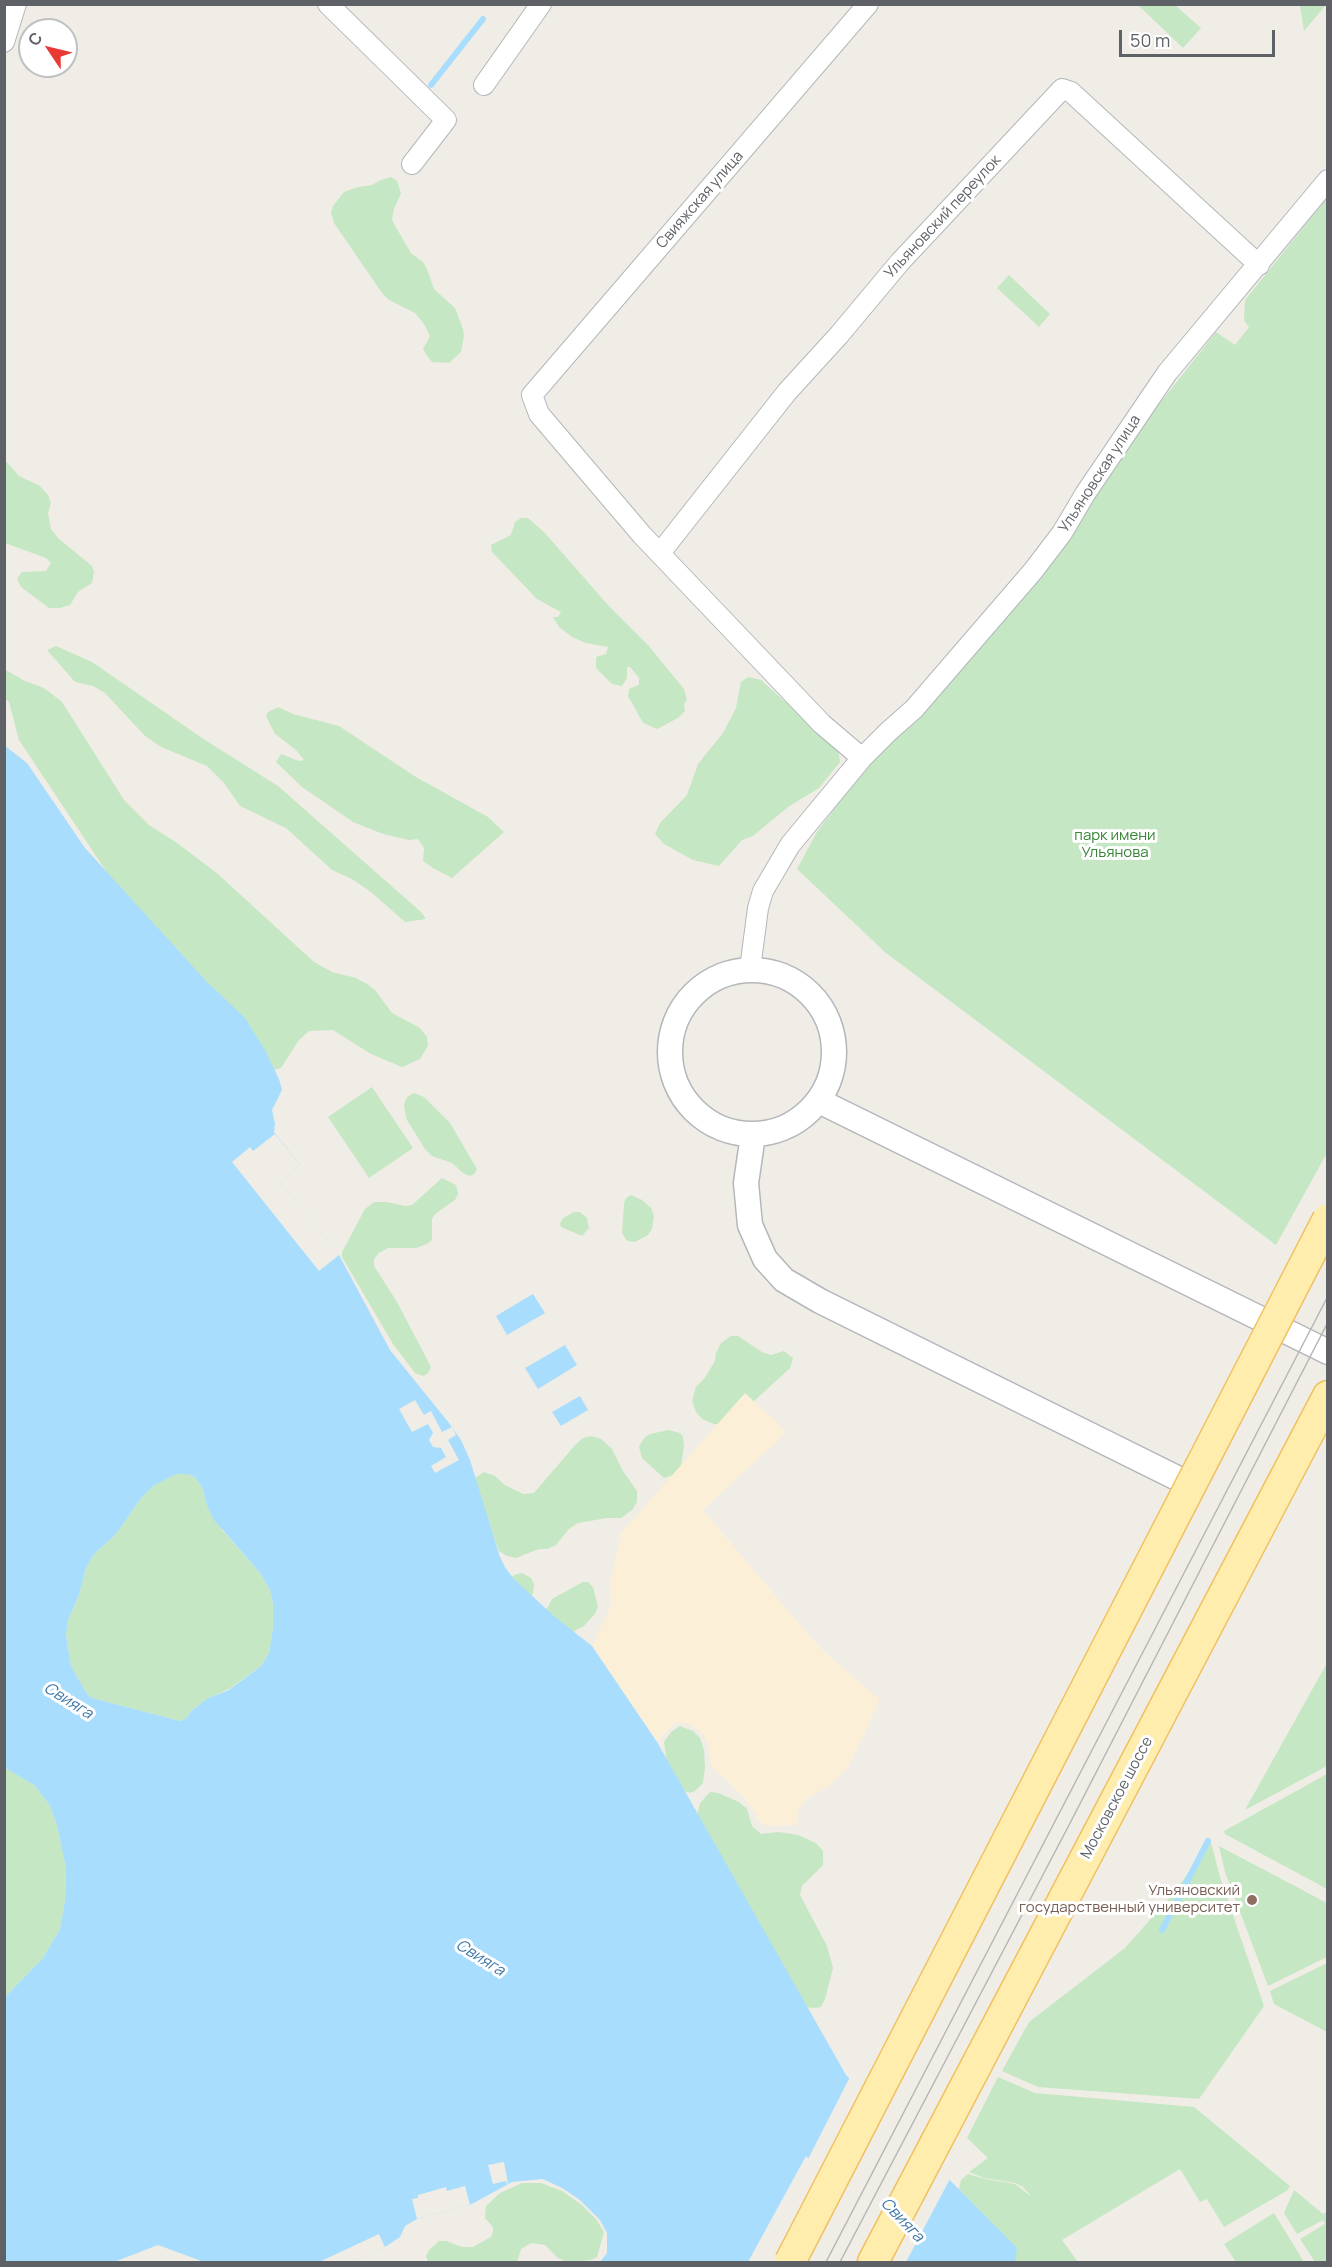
<!DOCTYPE html>
<html>
<head>
<meta charset="utf-8">
<style>
	body { margin:0 }
	#map { position:relative; width:1332px; height:2267px; overflow:hidden; background:#f0ede6; font-family:Manrope,sans-serif }
	canvas { display:block }
	.frame { position:absolute; inset:0; border:6px solid #5e6266; pointer-events:none }
	.north { position:absolute; left:18px; top:18px; width:60px; height:60px; box-sizing:border-box; background:#fff; border:2px solid #bfc0c2; border-radius:50%; rotate:305deg; font-size:16px; font-weight:700; line-height:24px; text-align:center; color:#5e6266 }
	.north::after { content:''; display:block; margin:auto; width:21px; height:27px; background:#e93934; clip-path:polygon(50% 0,100% 100%,50% 72%,0 100%) }
	.scale { position:absolute; left:1119px; top:30px; width:156px; height:27px; box-sizing:border-box; border:3px solid #5e6266; border-top:0; padding-left:8px; font-size:18px; line-height:21px; white-space:nowrap; color:#5e6266; -webkit-text-stroke:4px #fff; paint-order:stroke }
</style>
</head>
<body>
<div id="map">
<canvas width="1332" height="2267"></canvas>
<div class="frame"></div>
<div class="north">С</div>
<div class="scale">50 m</div>
</div>
<script>
const ctx = document.querySelector('canvas').getContext('2d');
ctx.lineJoin = 'round';
function paint(path, color) { ctx.fillStyle = color; ctx.fill(path, 'evenodd'); }
const poly = rows => new Path2D(rows.map(r => 'M' + r).join(''));
function stroke(path, color, width, dash) { ctx.strokeStyle = color; ctx.lineWidth = width; ctx.lineCap = dash ? 'butt' : 'round'; ctx.setLineDash(dash || []); ctx.stroke(path); }
function drawText(font, color, halo, rows, align = 'center') {
  ctx.font = font + ' Manrope,sans-serif'; ctx.lineWidth = 6; ctx.setLineDash([]); ctx.textBaseline = 'middle'; ctx.strokeStyle = halo; ctx.fillStyle = color; for (const [text, x, y, turn = 0] of rows) {
    ctx.save(); ctx.translate(x, y); ctx.rotate((+turn || 0) * Math.PI / 180); ctx.textAlign = isNaN(turn) ? turn : align; if (halo) ctx.strokeText(text, 0, 0); ctx.fillText(text, 0, 0); ctx.restore();
  }
}
paint(poly([
	[1138,5,1175,5,1201,28,1183,48],
	[1300,5,1326,5,1304,31],
	[391,177,397,181,401,193,394,209,392,219,394,224,411,253,423,262,427,269,434,289,455,308,463,329,464,336,461,352,449,363,432,362,427,356,423,349,430,336,424,324,415,313,389,300,382,293,334,223,331,213,333,206,344,192,358,187,372,185,381,180],
	[1327,198,1328,1151,1276,1245,886,953,797,869,817,832,857,778,1112,464,1216,332,1235,345,1249,327,1244,320,1245,300],
	[1009,275,1050,314,1039,327,997,288],
	[4,459,19,476,40,486,48,495,51,503,48,513,51,529,59,539,92,566,94,572,92,583,78,592,70,605,60,608,49,608,21,587,17,579,22,572,46,571,51,563,46,558,5,543],
	[521,518,528,518,544,532,607,604,648,645,684,689,687,700,684,704,685,711,678,718,657,729,643,723,628,696,629,689,639,685,639,678,630,667,627,667,627,678,622,686,612,684,596,668,596,657,606,654,608,647,586,643,572,637,559,627,553,617,558,617,561,612,537,599,492,552,491,545,511,535,515,522],
	[56,646,92,662,205,740,278,786,421,912,426,919,405,922,371,892,352,879,332,870,286,828,240,806,224,783,207,766,161,747,144,735,105,693,93,686,75,682,47,650],
	[4,669,25,681,44,688,62,702,124,800,149,825,180,845,219,875,314,962,332,972,356,978,367,984,375,990,392,1013,420,1028,427,1037,428,1046,420,1059,402,1067,371,1054,333,1030,309,1031,299,1040,281,1068,274,1070,169,966,19,740,9,702,5,699],
	[748,677,761,680,838,749,840,762,819,788,788,807,753,836,742,840,719,866,693,860,664,844,655,834,660,823,687,795,698,764,723,733,736,708,741,682],
	[278,707,293,714,339,726,416,777,488,817,504,832,452,878,433,868,423,861,424,848,418,839,409,840,383,834,353,822,302,787,276,762,281,754,299,761,304,760,296,750,275,734,266,716,268,712],
	[372,1087,413,1148,369,1178,328,1117],
	[414,1093,424,1097,450,1123,477,1169,474,1174,470,1176,463,1173,452,1163,432,1156,425,1149,407,1120,405,1111,404,1104,407,1097],
	[442,1178,456,1185,458,1194,455,1200,435,1214,432,1219,432,1240,427,1244,416,1248,388,1248,379,1253,374,1259,374,1266,397,1302,431,1367,428,1373,423,1376,415,1373,393,1344,342,1257,342,1252,365,1209,374,1202,387,1202,405,1206,412,1205],
	[631,1195,642,1200,651,1208,654,1216,652,1229,648,1235,635,1242,627,1241,622,1233,624,1203,626,1198],
	[574,1212,580,1212,587,1218,589,1228,582,1236,561,1227,560,1223,563,1218],
	[731,1336,738,1336,762,1352,771,1355,784,1351,793,1358,790,1368,752,1403,723,1425,714,1424,702,1419,696,1412,692,1401,696,1387,704,1379,715,1361,716,1353,721,1343],
	[669,1430,680,1433,683,1437,684,1446,681,1466,674,1475,664,1478,642,1458,639,1447,644,1438,650,1434],
	[591,1436,601,1439,612,1449,623,1471,637,1491,637,1502,632,1510,621,1518,607,1518,578,1523,569,1529,556,1545,547,1549,539,1549,516,1558,507,1556,499,1551,477,1490,475,1478,484,1472,495,1476,505,1485,523,1494,534,1493,576,1444,583,1438],
	[176,1474,187,1474,195,1477,202,1487,207,1506,222,1530,260,1573,270,1590,273,1604,273,1629,269,1653,261,1666,229,1689,208,1698,191,1711,187,1718,180,1721,92,1698,87,1694,71,1666,66,1635,68,1620,79,1595,86,1568,94,1554,116,1534,142,1497,153,1486],
	[522,1573,531,1578,534,1584,533,1593,530,1598,511,1579,514,1575],
	[583,1582,588,1582,593,1587,598,1607,594,1615,584,1626,571,1633,544,1614,552,1599],
	[1327,1663,1327,1766,1245,1810],
	[680,1726,693,1731,700,1738,704,1750,705,1767,703,1783,695,1791,690,1793,685,1791,667,1763,664,1742,671,1732],
	[5,1768,34,1785,49,1804,57,1825,66,1867,65,1901,60,1929,43,1958,5,1997],
	[1327,1774,1327,1889,1225,1834,1224,1831],
	[710,1792,718,1793,739,1802,747,1809,752,1826,761,1834,779,1832,798,1835,816,1843,823,1851,823,1865,802,1886,800,1895,827,1946,833,1968,825,1999,821,2007,813,2008,799,2006,696,1819,700,1803],
	[1211,1842,1220,1877,1264,2006,1199,2099,1038,2087,1002,2071,1029,2022,1125,1948,1172,1895],
	[1219,1846,1327,1903,1327,1957,1268,1986,1225,1872],
	[1327,1963,1327,2032,1274,2004,1270,1991],
	[998,2077,1035,2093,1194,2107,1290,2186,1288,2190,1224,2227,1207,2199,1200,2202,1180,2169,1062,2240,1078,2262,1007,2262,957,2198,961,2180,968,2174,985,2179,1015,2184,1032,2197,1023,2187,1015,2183,984,2178,969,2172,988,2158,967,2138],
	[522,2183,541,2183,562,2191,582,2205,596,2219,604,2232,597,2257,591,2260,567,2262,558,2258,545,2245,531,2243,521,2249,517,2262,428,2262,426,2256,429,2250,439,2241,446,2241,462,2247,473,2247,491,2237,493,2231,493,2227,485,2218,486,2206,500,2193],
	[1294,2190,1323,2214,1327,2212,1327,2262,1315,2262,1300,2239,1325,2224,1323,2220,1297,2234,1284,2213],
	[1274,2213,1304,2262,1236,2262,1224,2244]
]), '#c5e7c3');
paint(poly([
	[745,1393,787,1432,703,1510,819,1647,880,1700,848,1768,828,1787,805,1800,798,1811,797,1825,767,1826,758,1821,755,1812,739,1792,711,1766,708,1744,704,1736,697,1729,689,1724,676,1722,657,1742,592,1646,611,1606,610,1581,621,1533]
]), '#fbf0d7');
paint(poly([
	[4,745,27,763,85,848,206,981,245,1018,265,1050,279,1079,282,1090,272,1110,275,1124,274,1132,300,1165,280,1182,339,1255,390,1350,449,1423,461,1440,470,1460,500,1557,506,1569,515,1580,555,1617,592,1646,657,1742,846,2075,1017,2248,1015,2262,903,2262,806,2156,748,2262,600,2262,607,2253,607,2233,600,2220,580,2200,562,2188,543,2179,512,2182,470,2205,417,2219,405,2226,400,2237,385,2247,352,2262,204,2262,158,2245,114,2262,5,2262,5,1997,43,1958,60,1929,65,1901,66,1868,57,1825,49,1804,34,1785,5,1768],
	[176,1474,187,1474,195,1477,202,1487,207,1506,214,1520,260,1573,270,1590,273,1604,273,1629,269,1653,261,1666,229,1690,208,1698,191,1711,187,1718,180,1721,92,1698,87,1694,71,1666,66,1635,68,1620,79,1595,86,1568,94,1554,116,1534,142,1497,153,1486],
	[533,1294,545,1313,507,1335,496,1316],
	[565,1345,577,1365,538,1389,525,1368],
	[580,1396,588,1410,561,1426,552,1412]
]), '#a8ddfe');
paint(poly([
	[275,1134,300,1165,280,1182,339,1255,319,1271,232,1162,250,1147,253,1151],
	[415,1400,424,1415,431,1411,442,1432,452,1427,456,1435,448,1440,459,1460,435,1473,431,1466,446,1457,441,1448,433,1447,429,1440,433,1433,428,1424,412,1432,399,1409],
	[851,2075,951,2177,906,2262,899,2262,807,2161],
	[504,2162,508,2184,505,2181,493,2184,488,2165],
	[465,2186,470,2205,417,2219,412,2199,418,2198,418,2195,446,2187,447,2191],
	[379,2234,385,2247,352,2262,319,2262]
]), '#f0ede6');
stroke(poly([
	[431,85,483,19],
	[1162,1930,1208,1841]
]), '#a8ddfe', 6);
const minor = poly([
	[328,4,446,120,412,164],
	[4,42,16,4],
	[484,85,541,4],
	[660,553,787,392,839,335,900,262,1062,89,1071,92,1259,265],
	[862,758,822,724,642,535,539,414,532,395,868,4],
	[750,969,758,908,763,891,790,845,862,758,889,731,914,709,1033,571,1062,533,1085,494,1167,373,1328,180]
]);
const tertiary = poly([
	'670 1052a82 82 0 1 1 164 0a82 82 0 1 1-164 0Z',
	[819,1101,1328,1352],
	[753,1135,746,1183,750,1225,765,1259,784,1280,820,1301,1191,1485]
]);
const primary = poly([
	[873,2262,1328,1396]
]);
stroke(minor, '#b3b7bb', 22);
stroke(tertiary, '#b3b7bb', 27);
stroke(primary, '#f1c05e', 33);
stroke(minor, '#fff', 20);
stroke(tertiary, '#fff', 24);
stroke(primary, '#feedad', 30);
stroke(poly([
	[826,2262,1328,1296],
	[840,2262,1068,1827,1328,1322]
]), '#b5b6b6', 1.5);
const primaryBridge = poly([
	[790,2262,1328,1219]
]);
stroke(primaryBridge, '#f1c05e', 33, []);
stroke(primaryBridge, '#feedad', 30);
for (const [x, y, r, color] of [
	[1252,1900,6,"#8d6e63"]
]) { const dot = new Path2D(); dot.arc(x, y, r, 0, 2 * Math.PI); ctx.fillStyle = color; ctx.fill(dot); stroke(dot, '#fff', 2); }
drawText('15px', '#5e6266', '#fff', [
	["Свияжская улица",700,200,-49],
	["Ульяновский переулок",943,217,-47],
	["Ульяновская улица",1100,474,-57],
	["Московское шоссе",1117,1798,-62]
]);
drawText('15px', '#368536', '#fff', [
	["парк имени",1115,836],
	["Ульянова",1115,853]
]);
drawText('15px', '#785e54', '#fff', [
	["Ульяновский",1240,1891],
	["государственный университет",1240,1908]
], 'right');
drawText('italic 16px', '#4179a9', '#fff', [
	["Свияга",68,1701,32],
	["Свияга",480,1958,32],
	["Свияга",902,2220,46]
]);
</script>
</body>
</html>
